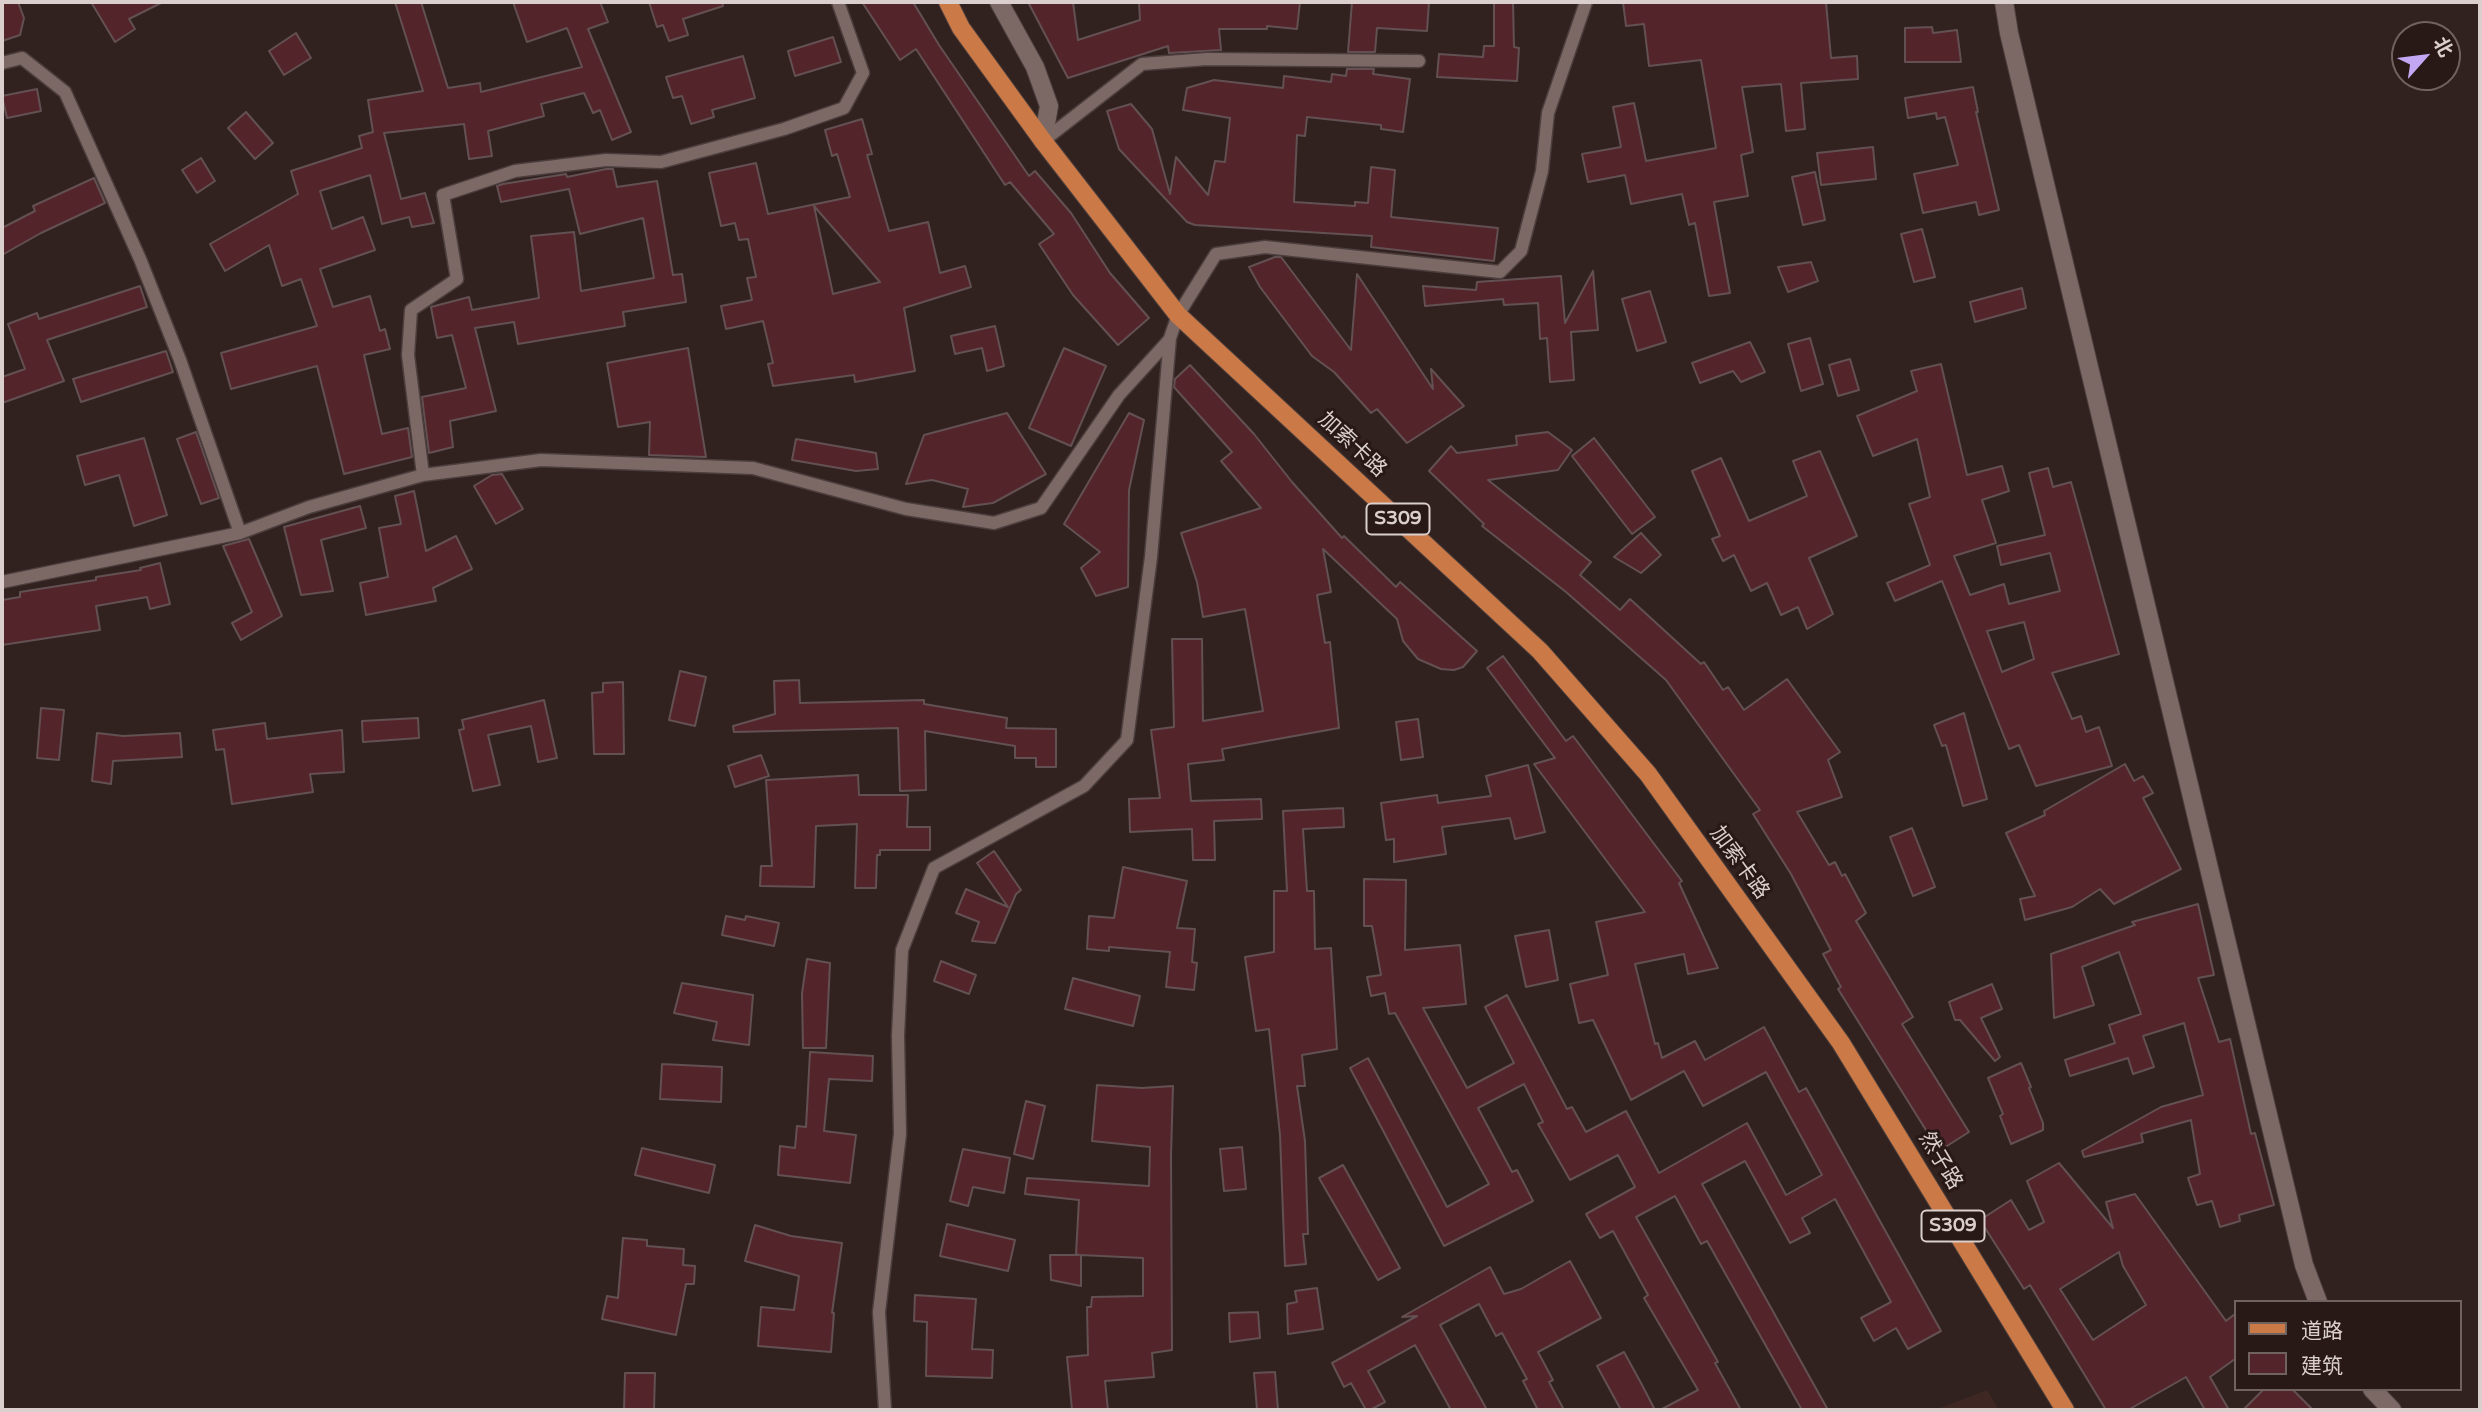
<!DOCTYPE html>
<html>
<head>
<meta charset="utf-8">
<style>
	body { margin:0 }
	#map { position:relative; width:2482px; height:1412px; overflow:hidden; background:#32221f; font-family:"Varela Round","Noto Sans SC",sans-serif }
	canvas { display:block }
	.frame { position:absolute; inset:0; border:4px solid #dacfcc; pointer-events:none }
	.legend { position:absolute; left:2234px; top:1300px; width:228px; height:91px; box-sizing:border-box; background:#281916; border:2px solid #6f625f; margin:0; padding:9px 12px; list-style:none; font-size:21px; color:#dacfcc }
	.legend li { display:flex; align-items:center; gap:14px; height:35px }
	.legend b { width:35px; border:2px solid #6f625f }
	.north { position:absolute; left:2391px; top:21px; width:70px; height:70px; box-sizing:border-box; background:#281916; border:2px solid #6f625f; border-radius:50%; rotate:62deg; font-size:19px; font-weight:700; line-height:28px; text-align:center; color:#dacfcc }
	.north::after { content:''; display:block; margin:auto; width:24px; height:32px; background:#c3a7f2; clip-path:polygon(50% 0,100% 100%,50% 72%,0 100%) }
</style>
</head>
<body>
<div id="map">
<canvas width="2482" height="1412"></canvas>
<div class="frame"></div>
<ul class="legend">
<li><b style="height:9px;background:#cb7946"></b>道路</li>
<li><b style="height:19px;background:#54242b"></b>建筑</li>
</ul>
<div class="north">北</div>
</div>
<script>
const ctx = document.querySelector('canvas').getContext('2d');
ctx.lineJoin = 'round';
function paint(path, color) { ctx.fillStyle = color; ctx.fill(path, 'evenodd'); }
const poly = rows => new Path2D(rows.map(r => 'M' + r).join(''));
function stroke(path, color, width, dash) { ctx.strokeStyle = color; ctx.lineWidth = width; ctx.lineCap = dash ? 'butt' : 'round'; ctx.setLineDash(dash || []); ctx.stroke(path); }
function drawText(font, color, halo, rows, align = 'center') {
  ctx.font = font + ' "Varela Round","Noto Sans SC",sans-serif'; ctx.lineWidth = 6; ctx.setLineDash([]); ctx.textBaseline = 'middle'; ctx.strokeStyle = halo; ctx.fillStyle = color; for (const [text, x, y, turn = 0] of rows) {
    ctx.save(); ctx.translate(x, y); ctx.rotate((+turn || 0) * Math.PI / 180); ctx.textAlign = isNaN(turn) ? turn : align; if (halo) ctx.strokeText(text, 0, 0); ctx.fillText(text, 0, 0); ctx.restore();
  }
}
paint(poly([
	[1987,1390,1999,1410,1935,1410]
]), '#3f2824');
const building = poly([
	[2,2,18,2,24,18,20,35,2,41,2,2],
	[91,2,163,2,129,19,135,29,115,42,91,2],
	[395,2,421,2,448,88,480,83,481,92,582,67,567,28,527,42,513,2,600,2,608,22,588,29,631,132,612,140,600,110,593,113,584,93,541,104,544,116,488,131,492,156,469,159,464,124,384,133,401,199,425,193,434,223,412,227,409,217,382,224,370,175,320,191,332,229,363,217,375,250,320,269,333,307,370,296,380,331,385,329,390,349,364,355,382,434,408,428,412,457,344,474,317,366,231,389,221,353,317,326,301,279,282,286,269,245,225,271,210,244,298,194,291,171,362,148,359,136,373,132,368,100,423,91,395,2],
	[649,2,722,2,723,6,683,19,688,35,669,41,663,25,657,27,649,2],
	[862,2,913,2,939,45,1029,176,1035,171,1071,213,1110,273,1149,318,1118,345,1073,295,1039,244,1054,234,1010,182,1005,185,916,49,900,60,862,2],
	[1028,2,1073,2,1078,40,1140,20,1139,2,1300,2,1297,29,1267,26,1267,29,1219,29,1221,50,1169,53,1168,46,1068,78,1028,2],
	[1352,2,1429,2,1427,31,1377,28,1375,52,1348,52,1352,2],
	[1494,2,1513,2,1514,47,1519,48,1517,81,1437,77,1439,54,1483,57,1484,46,1494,46,1494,2],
	[1623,2,1826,2,1831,58,1857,56,1858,79,1801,83,1805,129,1786,131,1781,84,1742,87,1753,152,1741,155,1748,196,1714,202,1730,293,1709,296,1695,223,1689,225,1682,194,1631,204,1625,175,1588,182,1582,154,1621,147,1613,107,1634,103,1646,161,1716,148,1701,60,1649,66,1644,24,1626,26,1623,2],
	[1932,27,1933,33,1957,30,1961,62,1905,62,1905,28,1932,27],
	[296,33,311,58,284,75,269,51,296,33],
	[833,37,841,62,795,76,788,51,833,37],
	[743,56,755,98,712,110,714,117,691,124,682,96,673,98,666,77,743,56],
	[1347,69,1374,69,1373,74,1410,79,1403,132,1381,129,1381,125,1307,117,1305,136,1297,135,1294,202,1355,206,1355,202,1368,203,1371,167,1395,170,1391,217,1498,228,1494,261,1371,247,1372,236,1195,225,1187,222,1119,149,1107,111,1131,104,1152,129,1170,194,1176,157,1208,195,1215,161,1225,162,1230,118,1183,110,1187,88,1214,80,1283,88,1284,76,1331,82,1332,74,1346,76,1347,69],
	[1973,87,1978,112,1976,112,1999,210,1979,215,1976,202,1923,213,1914,174,1958,165,1945,117,1937,119,1936,113,1908,118,1905,98,1973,87],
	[37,89,41,111,7,118,2,96,37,89],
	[246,112,273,143,255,159,228,128,246,112],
	[862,119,872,154,867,155,889,231,928,222,940,273,965,266,971,287,904,308,915,371,855,382,854,375,773,386,768,364,773,363,763,321,726,329,721,306,752,300,747,278,756,277,748,239,739,240,735,223,721,226,709,173,756,163,768,214,850,197,837,154,832,156,825,130,862,119],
	[814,206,880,282,833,294,814,206],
	[1873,147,1876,179,1821,185,1817,153,1873,147],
	[201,158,215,181,197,193,182,170,201,158],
	[606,169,613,169,617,187,657,181,673,275,682,274,686,302,623,312,625,326,518,344,514,322,475,328,496,411,450,421,453,447,429,453,422,397,466,388,452,335,437,338,431,307,469,297,472,310,539,298,531,236,574,232,581,291,654,278,643,218,580,234,569,189,501,202,497,186,503,184,566,174,567,177,606,169],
	[1815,172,1825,220,1803,225,1792,177,1815,172],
	[94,178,105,203,41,233,2,255,2,228,35,211,33,206,94,178],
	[1922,229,1935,277,1914,282,1901,234,1922,229],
	[1275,257,1281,257,1351,350,1357,274,1433,389,1431,369,1464,406,1407,443,1377,409,1371,413,1334,372,1312,356,1260,287,1249,267,1275,257],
	[1811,262,1818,281,1788,292,1778,267,1811,262],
	[1593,271,1598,330,1571,332,1574,380,1550,382,1547,338,1540,339,1538,303,1504,305,1503,299,1425,306,1423,286,1476,290,1477,282,1561,276,1565,323,1593,271],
	[140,286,147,307,47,340,64,381,2,403,2,377,25,369,8,324,37,313,39,319,140,286],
	[2022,288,2026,308,1975,322,1970,302,2022,288],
	[1650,291,1666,342,1637,351,1622,299,1650,291],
	[995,326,1004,366,987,371,982,348,955,354,951,336,995,326],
	[1810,338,1823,384,1801,391,1788,344,1810,338],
	[1750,342,1765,372,1741,382,1733,371,1700,383,1692,363,1750,342],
	[688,348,706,457,649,455,650,422,618,427,607,363,688,348],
	[1064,348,1106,366,1071,446,1029,428,1064,348],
	[166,351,173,372,81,402,73,379,166,351],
	[1850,359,1859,390,1838,396,1829,365,1850,359],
	[1941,364,1967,475,2002,466,2009,491,1982,500,1996,543,1954,556,1970,595,2004,584,2009,604,2060,591,2050,553,2001,565,1997,546,2045,535,2029,473,2048,468,2053,487,2071,482,2119,654,2052,673,2072,719,2081,716,2086,732,2099,727,2112,766,2036,786,2019,745,2009,749,1942,581,1895,601,1887,583,1930,565,1909,504,1930,497,1917,439,1873,456,1857,416,1917,391,1911,371,1941,364],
	[2024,622,2034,659,2002,672,1987,631,2024,622],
	[1190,365,1254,434,1292,482,1342,538,1344,536,1396,587,1400,582,1477,651,1463,667,1454,670,1441,669,1418,659,1403,641,1397,619,1323,549,1331,592,1317,595,1325,643,1330,642,1339,728,1222,749,1224,760,1188,764,1191,801,1261,799,1262,819,1214,821,1215,860,1193,860,1192,829,1130,832,1129,799,1160,798,1151,730,1174,727,1172,639,1202,639,1203,721,1263,711,1245,609,1203,617,1197,582,1181,533,1261,508,1221,461,1232,452,1174,387,1175,379,1190,365],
	[1007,413,1046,474,993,503,963,507,968,489,932,480,906,484,924,435,1007,413],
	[1129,413,1144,420,1129,490,1128,587,1096,596,1081,568,1100,552,1064,524,1129,413],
	[196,432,219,498,201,504,177,439,196,432],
	[1548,432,1572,450,1558,470,1488,480,1591,562,1580,575,1620,610,1630,599,1701,664,1704,662,1723,690,1728,687,1744,710,1787,679,1840,752,1828,760,1842,797,1797,812,1829,865,1835,862,1842,876,1845,874,1866,913,1856,921,1913,1017,1902,1024,1969,1132,1939,1151,1838,989,1841,987,1823,954,1831,950,1791,874,1753,814,1760,810,1666,680,1566,592,1482,526,1484,524,1429,471,1451,446,1457,453,1517,445,1516,436,1548,432],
	[144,438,167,515,134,526,119,475,85,485,77,456,144,438],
	[1594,438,1655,517,1632,534,1572,456,1594,438],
	[796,439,876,453,878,469,856,471,792,460,796,439],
	[1820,451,1857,536,1809,558,1833,614,1807,629,1798,607,1781,615,1767,583,1751,591,1734,555,1723,561,1712,539,1720,536,1692,471,1721,458,1749,521,1807,496,1793,461,1820,451],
	[502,474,523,509,496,524,474,486,492,475,502,474],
	[414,491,426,551,456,536,472,569,433,588,436,601,366,615,360,583,388,577,379,528,401,524,395,496,414,491],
	[360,506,366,528,321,540,333,591,301,595,284,527,360,506],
	[1641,533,1661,555,1641,573,1614,557,1641,533],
	[249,539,282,616,241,640,232,623,252,612,223,546,249,539],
	[160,563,170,604,150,609,147,597,96,606,100,630,2,645,2,600,20,597,20,592,96,580,96,577,141,570,140,568,160,563],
	[1503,656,1566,741,1573,736,1682,881,1679,883,1718,968,1688,974,1684,954,1635,964,1655,1044,1658,1043,1662,1058,1695,1041,1705,1060,1764,1027,1799,1092,1806,1088,1941,1331,1908,1349,1896,1328,1874,1341,1861,1318,1891,1302,1835,1199,1802,1218,1810,1233,1790,1243,1745,1161,1702,1184,1828,1410,1802,1410,1707,1241,1701,1244,1675,1196,1636,1217,1718,1362,1715,1363,1741,1410,1660,1410,1698,1390,1644,1298,1648,1295,1613,1231,1600,1238,1586,1214,1635,1187,1618,1155,1570,1180,1538,1124,1543,1122,1524,1084,1478,1108,1512,1172,1517,1170,1533,1201,1444,1246,1350,1068,1368,1058,1447,1207,1489,1184,1395,1013,1389,1014,1385,993,1371,996,1367,977,1381,975,1372,926,1364,926,1364,879,1406,880,1405,950,1460,945,1466,1004,1423,1008,1467,1088,1514,1063,1485,1007,1507,995,1567,1109,1572,1107,1586,1132,1626,1111,1659,1173,1747,1123,1786,1195,1822,1175,1766,1072,1703,1106,1684,1071,1631,1100,1593,1020,1579,1023,1570,984,1608,975,1596,922,1645,912,1534,764,1555,758,1487,668,1503,656],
	[680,671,706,677,695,726,669,720,680,671],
	[799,680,800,703,924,700,924,704,1007,718,1006,728,1056,729,1056,767,1036,767,1036,758,1015,758,1015,746,925,731,926,790,900,791,898,728,734,732,733,726,775,714,774,681,799,680],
	[623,682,624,754,594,754,592,693,603,692,603,683,623,682],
	[544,700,557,758,538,762,531,726,488,735,500,785,473,791,459,730,464,729,462,720,544,700],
	[41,708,64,710,59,760,37,758,41,708],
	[1964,713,1987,799,1963,806,1946,745,1942,746,1934,725,1964,713],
	[418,718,419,738,363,742,362,721,418,718],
	[1418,719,1423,757,1401,760,1396,722,1418,719],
	[265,723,267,739,342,730,344,772,310,774,313,792,232,804,224,749,216,750,213,730,265,723],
	[97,733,123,736,180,733,182,757,113,761,111,784,92,781,97,733],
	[761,755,769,776,735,787,728,766,761,755],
	[2125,764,2134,781,2143,776,2153,793,2143,798,2181,869,2114,904,2100,889,2072,907,2025,920,2020,899,2035,896,2006,833,2045,815,2044,811,2125,764],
	[1528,765,1545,832,1515,839,1510,818,1442,827,1446,854,1394,862,1394,839,1386,840,1381,803,1437,795,1438,803,1491,796,1486,776,1528,765],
	[858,775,859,795,908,795,907,827,930,827,930,850,880,850,880,855,877,855,876,888,855,888,857,824,816,826,814,887,760,886,761,866,772,866,766,780,858,775],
	[1343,808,1344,827,1303,829,1307,891,1314,891,1315,949,1331,948,1337,1049,1302,1055,1305,1086,1297,1086,1305,1141,1308,1234,1303,1234,1306,1264,1285,1266,1280,1135,1269,1029,1256,1031,1245,957,1274,952,1274,891,1287,891,1283,811,1343,808],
	[1912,828,1935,887,1913,896,1890,837,1912,828],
	[994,851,1021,890,1016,894,995,943,972,941,979,922,956,913,966,889,1008,907,977,863,994,851],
	[1123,867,1187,881,1177,928,1195,929,1192,962,1197,963,1194,990,1166,987,1170,952,1109,947,1109,951,1087,949,1089,916,1114,918,1123,867],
	[2198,904,2214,975,2198,978,2219,1042,2230,1039,2251,1134,2255,1133,2274,1205,2239,1215,2240,1221,2220,1227,2212,1201,2197,1205,2188,1178,2200,1174,2191,1120,2141,1134,2143,1142,2084,1157,2082,1151,2161,1107,2203,1095,2184,1023,2143,1036,2154,1067,2133,1074,2128,1058,2070,1076,2065,1060,2115,1043,2109,1025,2141,1014,2119,952,2082,967,2094,1005,2054,1018,2051,954,2135,925,2132,922,2198,904],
	[726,916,745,920,746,916,779,923,774,946,722,935,726,916],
	[1549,930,1558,980,1526,987,1515,936,1549,930],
	[807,959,830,963,826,1048,803,1048,802,993,807,959],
	[941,961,976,975,969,994,934,981,941,961],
	[1073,978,1140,996,1133,1026,1065,1009,1073,978],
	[682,983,753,995,749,1045,713,1040,717,1022,674,1013,682,983],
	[1992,984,2002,1009,1981,1018,2000,1057,1995,1061,1960,1020,1955,1020,1949,1002,1992,984],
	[810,1052,873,1056,872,1081,829,1079,824,1131,856,1135,850,1183,778,1175,780,1146,795,1148,797,1126,806,1127,810,1052],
	[2021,1063,2031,1087,2029,1088,2043,1123,2043,1130,2011,1144,2000,1116,2003,1114,1988,1078,2021,1063],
	[662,1064,722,1067,721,1102,660,1099,662,1064],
	[1097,1085,1142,1088,1173,1086,1171,1156,1172,1350,1152,1353,1154,1377,1105,1381,1108,1410,1072,1410,1067,1357,1088,1355,1087,1307,1091,1307,1092,1297,1143,1296,1143,1258,1081,1255,1081,1286,1051,1280,1050,1255,1079,1255,1076,1254,1079,1200,1025,1194,1027,1178,1149,1186,1150,1147,1092,1141,1097,1085],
	[1026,1101,1045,1106,1033,1159,1014,1154,1026,1101],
	[1242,1147,1246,1189,1224,1191,1220,1149,1242,1147],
	[642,1148,715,1165,709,1193,635,1175,642,1148],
	[963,1149,1010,1158,1004,1193,973,1187,968,1206,950,1201,963,1149],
	[2059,1163,2113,1228,2106,1202,2135,1194,2226,1321,2235,1314,2235,1359,2210,1377,2229,1410,2205,1410,2186,1377,2128,1410,2106,1410,2030,1285,2024,1289,1980,1220,2011,1200,2029,1230,2044,1222,2027,1181,2059,1163],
	[2119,1252,2123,1266,2146,1305,2093,1340,2060,1289,2119,1252],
	[1343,1165,1400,1268,1378,1280,1319,1178,1343,1165],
	[947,1224,1015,1240,1008,1271,940,1256,947,1224],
	[755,1225,791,1236,842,1243,832,1313,834,1313,831,1352,758,1346,761,1307,794,1310,799,1276,745,1261,755,1225],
	[623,1238,647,1240,647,1246,684,1249,683,1265,695,1266,694,1284,686,1284,676,1335,602,1319,607,1296,618,1298,623,1238],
	[1570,1261,1601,1318,1538,1352,1553,1380,1549,1382,1564,1410,1538,1410,1523,1381,1527,1379,1502,1333,1496,1336,1479,1304,1440,1325,1487,1410,1451,1410,1415,1345,1368,1371,1385,1402,1370,1410,1366,1410,1351,1383,1344,1387,1332,1363,1417,1316,1402,1317,1490,1267,1504,1294,1521,1289,1570,1261],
	[1317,1288,1323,1329,1288,1334,1287,1304,1297,1302,1295,1291,1317,1288],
	[915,1295,976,1299,972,1349,993,1350,992,1378,926,1376,927,1322,914,1321,915,1295],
	[1258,1312,1260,1338,1230,1342,1229,1313,1258,1312],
	[1624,1352,1641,1383,1655,1410,1621,1410,1597,1366,1624,1352],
	[1275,1372,1278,1410,1257,1410,1254,1373,1275,1372],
	[625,1373,655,1373,654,1410,624,1410,625,1373],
	[2264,1389,2292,1389,2313,1410,2243,1410,2264,1389]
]);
paint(building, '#54242b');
stroke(building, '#635052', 2);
const lane = poly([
	[2,63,22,58,65,92,140,259,180,360,240,533],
	[1043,141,1142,64,1207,59,1419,61],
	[423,475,408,355,411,310,457,279,443,195,515,171,606,160,661,162,784,129,844,108,863,73,838,2],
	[2,582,240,533,309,507,423,475,541,460,753,468,906,509,994,523,1041,508,1119,395,1170,339],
	[885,1410,879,1312,900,1134,898,1036,902,950,934,868,1084,786,1127,740,1151,557,1170,338,1178,315,1216,254,1265,247,1500,272,1521,251,1542,171,1548,113,1586,2]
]);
const street = poly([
	[999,2,1035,67,1049,106,1043,141]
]);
const secondary = poly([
	[2004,2,2009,33,2304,1265,2318,1302],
	[2372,1389,2392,1410]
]);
const primary = poly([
	[948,2,961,28,1043,141,1178,315,1540,651,1648,774,1841,1043,2065,1410]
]);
stroke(lane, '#4b3e3c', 15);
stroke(street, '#4b3e3c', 20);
stroke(secondary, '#4b3e3c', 20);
stroke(primary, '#4b3e3c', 20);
stroke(lane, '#7c6965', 12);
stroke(street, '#7c6965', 18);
stroke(secondary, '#7c6965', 18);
stroke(primary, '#cb7946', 18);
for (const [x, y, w] of [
	[1398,519,63],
	[1953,1226,63]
]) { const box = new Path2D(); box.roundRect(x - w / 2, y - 15.5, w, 31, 5); ctx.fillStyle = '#281916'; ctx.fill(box); stroke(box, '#dacfcc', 2); }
drawText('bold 19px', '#dacfcc', null, [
	["S309",1398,519],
	["S309",1953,1226]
]);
drawText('21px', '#dacfcc', '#281916', [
	["加索卡路",1352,445,43],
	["加索卡路",1739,863,54],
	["然子路",1940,1161,59]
]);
</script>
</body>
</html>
